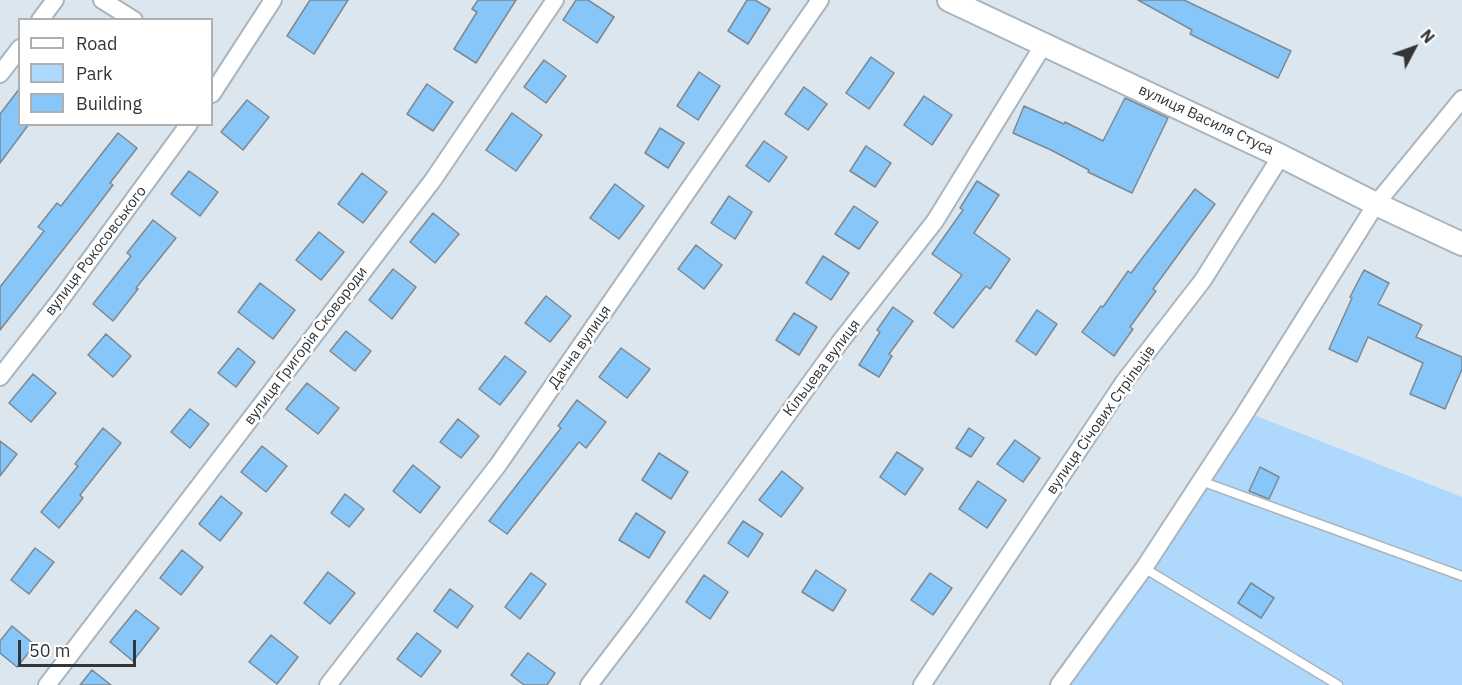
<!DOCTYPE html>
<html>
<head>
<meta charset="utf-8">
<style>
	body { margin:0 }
	#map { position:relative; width:1462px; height:685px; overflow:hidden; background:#dce6ef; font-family:"IBM Plex Sans",sans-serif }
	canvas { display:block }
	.legend { position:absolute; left:18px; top:18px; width:195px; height:108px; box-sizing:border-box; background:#fff; border:2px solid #adafb0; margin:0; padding:8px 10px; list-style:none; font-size:18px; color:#323639 }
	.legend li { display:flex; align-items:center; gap:12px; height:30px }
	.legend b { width:30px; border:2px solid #adafb0 }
	.north { position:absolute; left:1384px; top:18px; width:60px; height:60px; -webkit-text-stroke:4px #fff; paint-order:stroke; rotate:49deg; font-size:16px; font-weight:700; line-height:24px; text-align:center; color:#323639 }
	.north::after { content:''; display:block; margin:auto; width:21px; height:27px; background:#323639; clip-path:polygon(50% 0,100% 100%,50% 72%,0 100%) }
	.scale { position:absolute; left:18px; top:640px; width:118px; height:27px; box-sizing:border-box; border:3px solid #323639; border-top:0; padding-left:8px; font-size:18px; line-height:21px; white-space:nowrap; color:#323639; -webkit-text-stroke:4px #fff; paint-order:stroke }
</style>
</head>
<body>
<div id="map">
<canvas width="1462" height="685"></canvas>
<ul class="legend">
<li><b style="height:8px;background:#fff"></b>Road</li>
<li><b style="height:16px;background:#aed9fd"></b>Park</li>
<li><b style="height:16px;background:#87c6f9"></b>Building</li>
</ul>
<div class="north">N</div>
<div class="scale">50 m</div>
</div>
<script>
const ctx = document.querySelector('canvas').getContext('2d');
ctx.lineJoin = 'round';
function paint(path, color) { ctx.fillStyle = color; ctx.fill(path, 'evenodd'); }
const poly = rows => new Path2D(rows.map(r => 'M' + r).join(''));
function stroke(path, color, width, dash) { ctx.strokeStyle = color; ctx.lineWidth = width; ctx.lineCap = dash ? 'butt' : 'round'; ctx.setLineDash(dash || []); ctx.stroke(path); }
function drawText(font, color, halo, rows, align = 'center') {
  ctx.font = font + ' "IBM Plex Sans",sans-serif'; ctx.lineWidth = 5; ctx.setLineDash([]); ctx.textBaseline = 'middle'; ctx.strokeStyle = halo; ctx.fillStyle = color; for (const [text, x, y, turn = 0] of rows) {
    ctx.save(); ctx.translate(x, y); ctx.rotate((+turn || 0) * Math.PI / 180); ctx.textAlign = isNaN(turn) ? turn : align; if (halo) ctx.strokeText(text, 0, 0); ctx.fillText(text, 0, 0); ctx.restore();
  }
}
paint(poly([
	[1254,415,1462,497,1462,685,1060,685]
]), '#aed9fd');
const building = poly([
	[310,0,348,0,314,54,287,36,310,0],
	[478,0,516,0,476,63,454,49,477,12,472,9,478,0],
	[576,0,588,0,614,17,597,43,563,20,576,0],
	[747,0,755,0,770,9,748,44,728,31,747,0],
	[1138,0,1184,0,1291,51,1278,78,1190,34,1192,30,1138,0],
	[871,57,894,73,869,109,846,93,871,57],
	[544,60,566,76,546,103,524,87,544,60],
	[699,72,720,86,698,120,677,106,699,72],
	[427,84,453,102,433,131,407,114,427,84],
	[804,87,827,104,808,130,785,114,804,87],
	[20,88,20,124,29,124,0,163,0,114,20,88],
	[924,96,952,115,932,145,904,125,924,96],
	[1125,98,1168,118,1132,193,1088,172,1089,170,1051,150,1013,133,1024,106,1064,124,1065,122,1103,141,1125,98],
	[247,100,269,117,243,150,221,132,247,100],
	[512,113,542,135,516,171,486,150,512,113],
	[660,128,684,143,668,168,645,153,660,128],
	[118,133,137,148,110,183,113,185,84,223,0,330,0,287,44,231,38,227,57,203,61,206,118,133],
	[764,141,787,157,769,182,746,166,764,141],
	[866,146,891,163,875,187,850,171,866,146],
	[189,171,218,192,200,216,171,194,189,171],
	[362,173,387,192,363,223,338,204,362,173],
	[977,181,999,195,974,233,1010,259,990,289,986,286,953,328,934,313,962,275,932,254,963,210,960,208,977,181],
	[615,184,644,206,619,239,590,218,615,184],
	[1195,189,1215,204,1153,289,1156,291,1130,327,1133,329,1114,356,1082,332,1101,306,1103,307,1128,271,1131,273,1195,189],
	[729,196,752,212,735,239,711,223,729,196],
	[854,206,878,222,859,249,835,234,854,206],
	[433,213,459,234,435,263,410,242,433,213],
	[153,220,176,238,136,288,138,289,113,321,93,304,131,256,127,253,153,220],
	[319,232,344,252,321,280,296,260,319,232],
	[696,245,722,265,704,289,678,269,696,245],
	[823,256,849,273,831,300,806,283,823,256],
	[393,269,416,287,392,319,369,300,393,269],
	[1364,270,1389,283,1378,304,1422,325,1416,337,1462,357,1462,369,1445,409,1410,394,1423,363,1368,337,1357,362,1329,349,1352,298,1350,297,1364,270],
	[260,283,295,310,273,339,238,312,260,283],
	[546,296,571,316,550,342,525,323,546,296],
	[893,307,913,321,889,354,892,356,879,377,859,365,880,332,877,330,893,307],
	[1037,310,1057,324,1036,355,1016,341,1037,310],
	[794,313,817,327,799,355,776,340,794,313],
	[346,331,371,351,355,371,330,351,346,331],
	[106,334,131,356,113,377,88,355,106,334],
	[238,348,255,362,236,387,218,373,238,348],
	[621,348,650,369,627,398,599,377,621,348],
	[505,356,526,372,500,405,479,389,505,356],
	[33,374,56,393,31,422,9,403,33,374],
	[307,383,339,408,318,434,286,409,307,383],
	[577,400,606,422,586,448,579,442,507,534,489,521,561,428,558,426,577,400],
	[190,409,209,424,190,448,171,432,190,409],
	[458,419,479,436,461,458,440,442,458,419],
	[103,428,121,443,80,495,83,498,59,528,41,512,78,466,75,464,103,428],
	[969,428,984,438,971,457,956,448,969,428],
	[1015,440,1040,458,1023,482,997,464,1015,440],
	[0,441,17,454,0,476,0,441],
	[262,446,287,466,266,492,241,472,262,446],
	[897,452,923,469,905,495,880,477,897,452],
	[659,453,688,472,671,499,642,480,659,453],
	[413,465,440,487,420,513,393,491,413,465],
	[1260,467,1279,477,1269,499,1249,491,1260,467],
	[782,471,803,488,781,517,759,500,782,471],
	[978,481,1006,500,987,528,959,509,978,481],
	[345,494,364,509,349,527,331,513,345,494],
	[221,496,242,513,220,541,199,524,221,496],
	[636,513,665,532,649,558,619,540,636,513],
	[743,521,763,534,748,557,728,543,743,521],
	[35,548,54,562,29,594,11,580,35,548],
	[182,550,203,567,181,595,160,578,182,550],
	[816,570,846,590,833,611,802,592,816,570],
	[328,572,355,593,330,624,304,603,328,572],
	[531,573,546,584,520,619,505,607,531,573],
	[930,573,952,588,933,615,911,600,930,573],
	[704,575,728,592,710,619,686,602,704,575],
	[1251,583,1274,598,1261,618,1238,603,1251,583],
	[450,589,473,606,457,628,434,611,450,589],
	[136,610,159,628,133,661,110,642,136,610],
	[12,626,35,645,17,667,0,653,0,641,12,626],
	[417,633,441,651,421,677,397,659,417,633],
	[271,635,298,657,277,684,249,662,271,635],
	[528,653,555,673,547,685,524,685,511,675,528,653],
	[92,670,111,685,80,685,92,670]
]);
paint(building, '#87c6f9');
stroke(building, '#7e8890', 1.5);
const lane = poly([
	[1201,481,1462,576],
	[1144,568,1338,685]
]);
const street = poly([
	[102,0,134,20],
	[40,20,55,0],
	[0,74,20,48],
	[212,94,273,0],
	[0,377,61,299,189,124],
	[47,685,433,180,555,0],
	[328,685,498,465,820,0],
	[589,685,640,618,840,342,935,221,1044,44],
	[922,685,1124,382,1203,280,1281,156],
	[1059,685,1144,568,1244,415,1376,204,1462,99]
]);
const secondary = poly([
	[949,0,1281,156,1376,204,1462,244]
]);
stroke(lane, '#aab4bd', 11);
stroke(street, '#aab4bd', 20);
stroke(secondary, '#aab4bd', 26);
stroke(lane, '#fff', 8);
stroke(street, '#fff', 16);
stroke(secondary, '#fff', 22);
drawText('15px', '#323639', '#fff', [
	["вулиця Василя Стуса",1206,120,25],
	["вулиця Рокосовського",96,251,-53],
	["вулиця Григорія Сковороди",306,346,-53],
	["Дачна вулиця",580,347,-55],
	["Кільцева вулиця",822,368,-53],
	["вулиця Січових Стрільців",1101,420,-55]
]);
</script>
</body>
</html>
